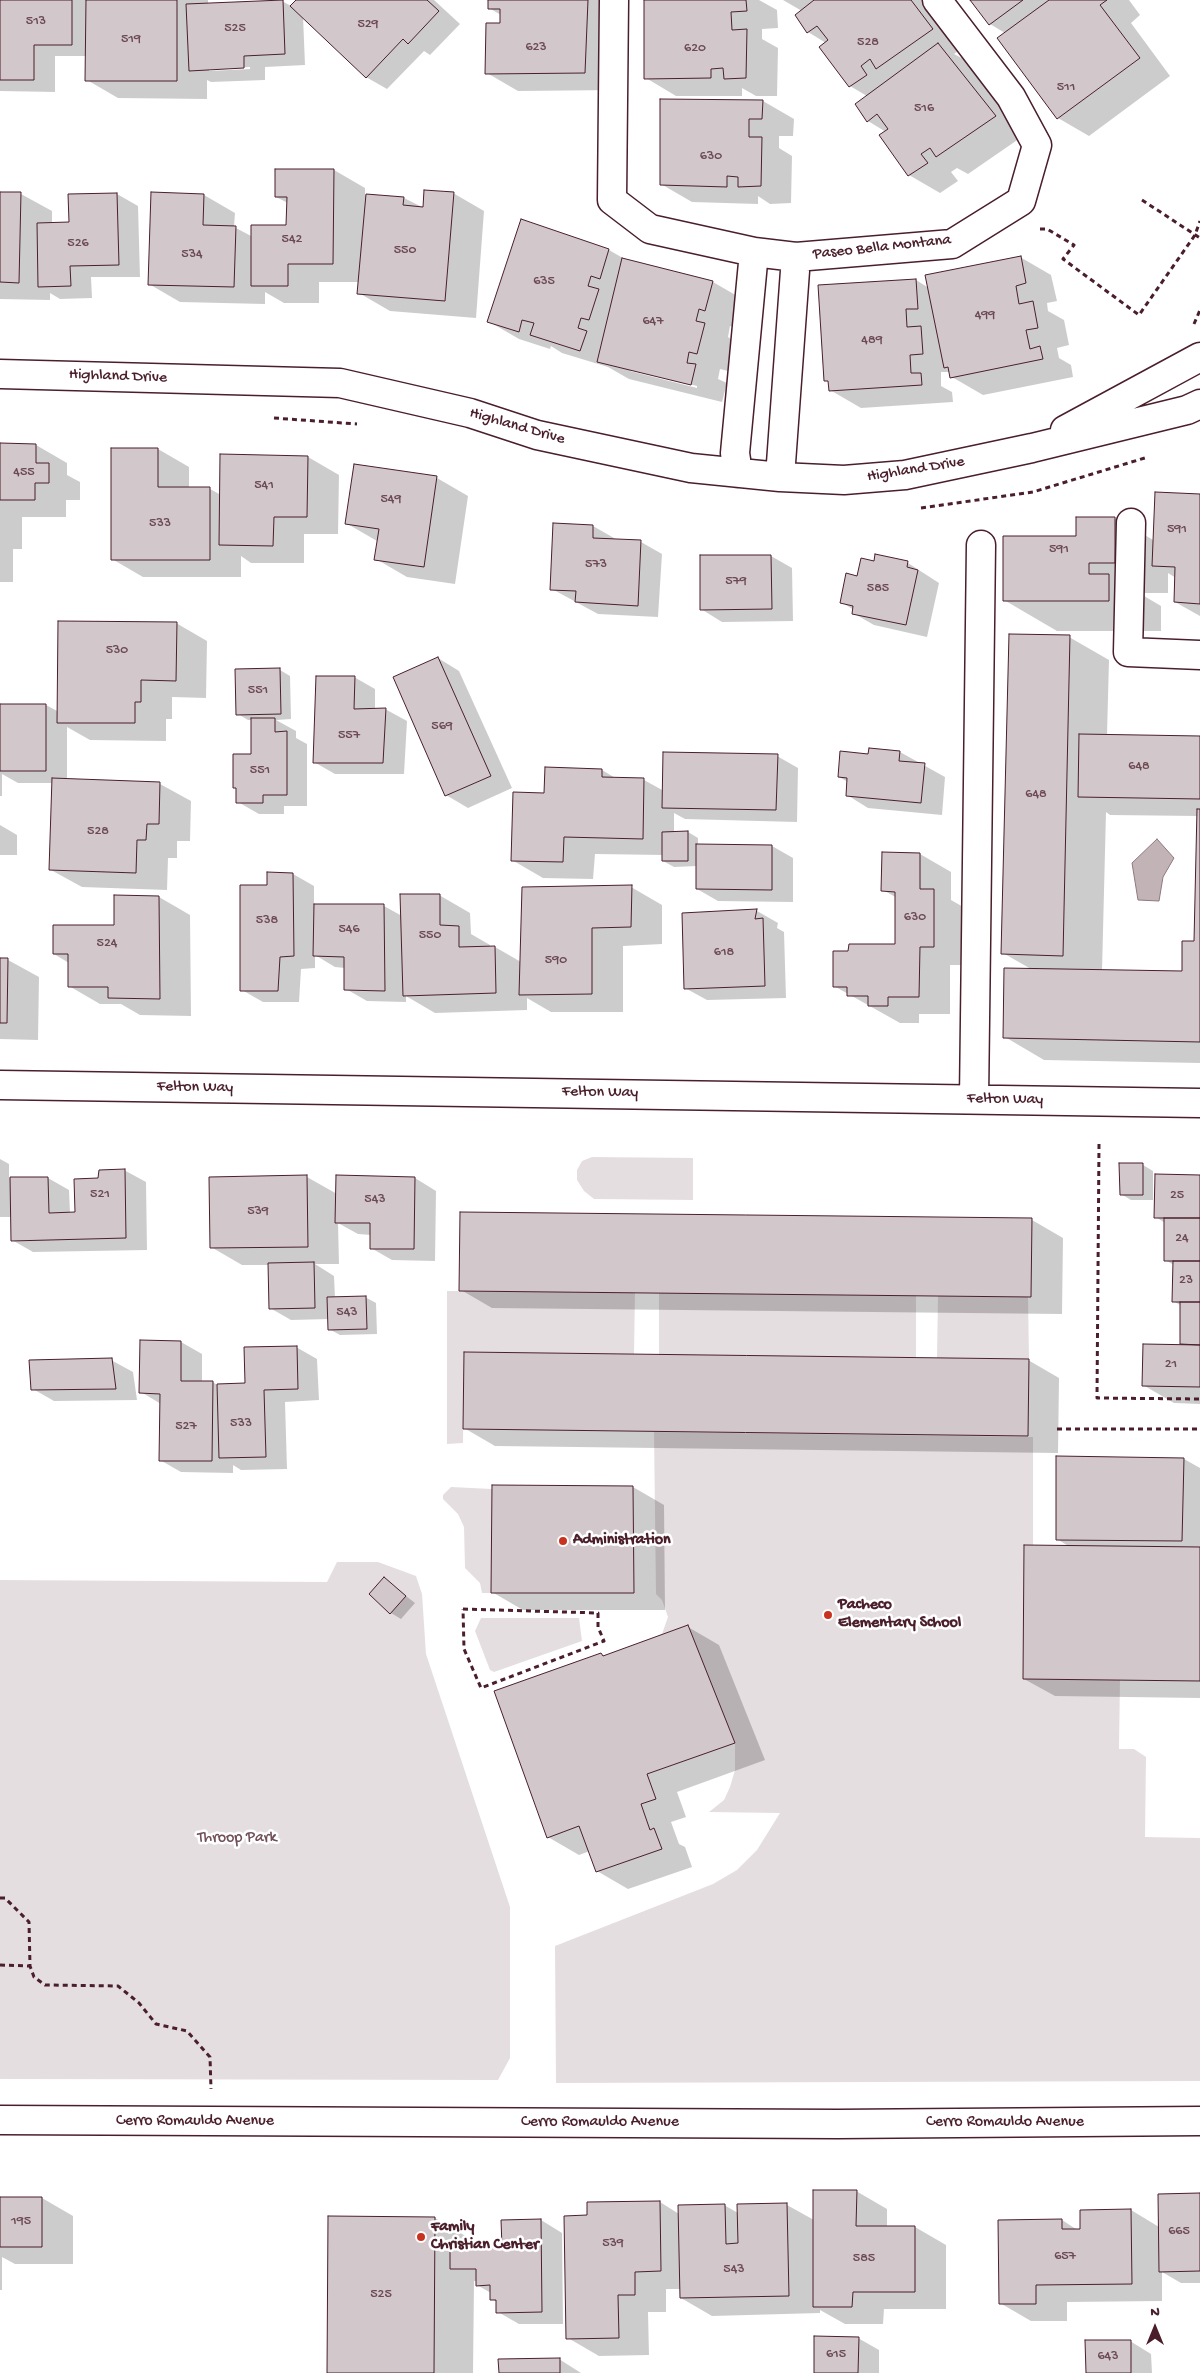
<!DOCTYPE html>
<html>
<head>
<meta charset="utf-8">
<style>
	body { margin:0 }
	#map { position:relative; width:1200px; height:2373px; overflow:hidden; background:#fff; font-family:"Gochi Hand",sans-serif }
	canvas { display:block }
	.north { position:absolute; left:1130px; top:2303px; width:50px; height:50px; -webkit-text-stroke:4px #fff; paint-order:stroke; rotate:0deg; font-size:14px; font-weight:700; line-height:20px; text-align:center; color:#4a1f2b }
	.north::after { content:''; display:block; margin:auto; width:18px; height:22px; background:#4a1f2b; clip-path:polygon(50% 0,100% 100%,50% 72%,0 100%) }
</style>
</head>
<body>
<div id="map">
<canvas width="1200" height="2373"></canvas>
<div class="north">N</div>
</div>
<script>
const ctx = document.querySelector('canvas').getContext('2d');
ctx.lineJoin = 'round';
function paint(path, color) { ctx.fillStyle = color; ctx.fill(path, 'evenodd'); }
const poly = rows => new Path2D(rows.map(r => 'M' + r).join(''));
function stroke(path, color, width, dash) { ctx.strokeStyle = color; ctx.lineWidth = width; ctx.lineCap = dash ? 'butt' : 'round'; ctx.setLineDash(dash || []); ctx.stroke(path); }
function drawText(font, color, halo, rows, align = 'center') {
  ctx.font = font + ' "Gochi Hand",sans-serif'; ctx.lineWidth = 5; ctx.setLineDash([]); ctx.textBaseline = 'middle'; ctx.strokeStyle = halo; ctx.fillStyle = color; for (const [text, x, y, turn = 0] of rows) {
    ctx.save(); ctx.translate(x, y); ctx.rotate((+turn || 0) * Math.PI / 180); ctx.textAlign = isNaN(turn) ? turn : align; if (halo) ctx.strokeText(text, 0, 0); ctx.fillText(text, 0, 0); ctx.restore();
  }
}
paint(poly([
	[592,1157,693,1158,693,1200,594,1199,584,1191,577,1180,577,1170,582,1161],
	[447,1291,635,1292,634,1354,464,1352,463,1443,447,1444],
	[659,1293,916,1296,916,1358,659,1355],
	[938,1296,1028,1297,1029,1359,937,1358],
	[654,1432,1033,1437,1033,1545,1024,1545,1023,1679,1120,1680,1119,1749,1134,1749,1146,1757,1145,1837,1200,1838,1200,2081,556,2083,555,1946,713,1884,737,1870,757,1850,780,1813,709,1812,724,1800,730,1787,735,1770,735,1743,688,1626,662,1634,668,1617,662,1600,656,1594],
	[451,1487,492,1489,491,1593,482,1593,480,1583,465,1568,464,1527,458,1514,443,1499,443,1495],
	[337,1562,378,1562,416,1576,422,1594,426,1654,510,1907,510,2058,498,2080,0,2079,0,1580,327,1582],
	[481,1618,579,1618,582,1641,494,1672,490,1670,475,1631]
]), '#e5dee0');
const water = poly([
	[1157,839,1174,858,1163,877,1159,901,1138,900,1132,863,1157,839]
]);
paint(water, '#c1b3b6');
stroke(water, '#91787e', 1);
paint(poly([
	[0,0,208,0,208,4,282,1,291,6,297,0,434,0,460,24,430,55,424,51,387,89,366,77,303,16,305,65,265,67,265,80,211,82,207,80,207,99,118,98,87,80,87,56,55,56,55,92,0,91],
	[250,67,250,69,209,71,209,69],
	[489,0,612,0,616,90,518,91,487,73,501,24,501,15,489,8],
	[645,0,759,0,777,10,778,28,762,29,762,39,778,48,777,96,756,96,742,88,742,96,676,96,646,78],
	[783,0,928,0,963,47,954,54,969,62,1026,134,968,174,957,168,951,172,958,181,940,193,909,175,886,132,868,121,867,96,850,86,826,43,808,32,802,11],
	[972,0,1129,0,1140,15,1131,23,1170,76,1089,136,1058,118,1005,33,990,24],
	[763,101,794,119,793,136,779,136,779,148,792,156,791,203,770,204,758,196,758,204,692,202,661,184],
	[334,170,365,188,365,195,404,198,424,208,453,193,484,211,476,318,390,311,359,293,360,282,319,282,319,303,284,303,265,292,265,304,180,302,149,284,204,195,235,213,234,227,253,237,287,226,288,203,276,197],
	[0,193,21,194,52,211,52,224,70,223,69,195,117,194,138,206,140,277,91,277,92,298,60,299,50,293,50,300,0,299],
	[522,221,609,250,628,261,713,282,744,300,737,328,730,326,728,337,735,342,728,371,720,369,718,379,727,383,722,402,629,379,608,367,562,353,551,346,550,349,519,339,488,321],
	[630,369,697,386,697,388,630,371],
	[1020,257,1051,275,1057,301,1047,303,1048,311,1064,320,1069,345,1057,348,1059,358,1071,365,1073,377,983,395,952,377,951,372,941,372,941,386,952,392,953,402,861,408,830,390,829,382,826,380,916,280,929,288],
	[0,444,36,445,67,463,67,475,80,482,80,500,66,500,66,517,22,517,22,549,13,549,13,582,0,582],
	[158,449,189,467,189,489,210,489,221,495,308,457,339,475,338,534,304,534,304,563,251,563,241,556,241,577,143,577,112,559],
	[437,478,468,496,455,584,407,577,376,559,377,541,346,523],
	[1200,495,1200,616,1175,602,1176,578,1168,573,1168,593,1139,593,1161,606,1161,631,1057,631,1004,600,1077,537,1077,518,1115,518,1155,541],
	[555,524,593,526,614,538,614,540,641,542,662,554,658,617,598,614,552,589],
	[701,556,771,556,792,568,793,621,722,622,701,609],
	[876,556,908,563,939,583,927,637,874,625,853,613,854,610,841,602,857,577,875,562],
	[176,623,207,641,206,698,172,697,172,719,166,719,166,741,90,740,67,727,67,780,160,784,191,801,190,841,177,841,177,858,168,858,167,890,82,887,51,870,53,783,18,783,2,774,2,796,0,796,0,705,46,705,59,712],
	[1069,637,1109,660,1107,735,1200,737,1200,1063,1044,1060,1005,1037,1031,969,1003,953],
	[1106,812,1110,815,1198,816,1196,942,1183,972,1102,971],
	[438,658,459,671,512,788,468,808,446,795],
	[280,670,290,676,291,719,276,720,296,731,296,738,307,744,307,806,284,806,284,814,259,814,238,802,238,789,234,787,252,755,252,720,248,720,238,714],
	[354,677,375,689,375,709,385,709,407,721,404,774,335,774,314,762],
	[900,752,945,777,942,815,868,808,847,795,848,782,839,777,870,755],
	[777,756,798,768,797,822,685,819,674,813,674,833,688,832,698,838,698,845,772,846,793,858,793,902,718,901,697,889,697,866,674,867,663,861,663,855,595,854,593,879,543,878,512,860,545,794,602,770,617,779,644,780,664,791],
	[0,825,17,835,17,855,0,855],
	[920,854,951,872,951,900,965,908,965,965,950,965,950,1014,919,1014,919,1023,900,1023,834,986,849,953,896,946,897,898,883,890],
	[269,873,293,874,314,886,314,905,384,906,402,916,439,895,470,913,471,934,490,945,490,948,495,947,521,962,631,887,662,905,662,944,623,946,623,1012,551,1012,527,998,527,1010,435,1013,406,996,406,1002,367,1001,346,989,345,968,335,967,315,955,315,968,301,969,299,1002,263,1002,242,990,268,887],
	[159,897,190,915,191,1016,140,1015,121,1004,100,1004,69,986,69,963,54,954,115,927],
	[757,911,778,923,777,928,784,932,786,998,707,1000,685,988],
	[0,960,8,960,39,977,38,1040,0,1039],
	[0,1159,9,1164,9,1178,48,1178,69,1190,70,1213,76,1213,99,1179,124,1170,146,1182,147,1250,33,1252,12,1240,12,1217,0,1217],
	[1143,1165,1153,1171,1153,1200,1131,1200,1121,1194],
	[1200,1176,1200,1404,1174,1403,1143,1385,1181,1346,1182,1306,1173,1301,1174,1265,1165,1260,1165,1223,1156,1217],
	[307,1177,337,1194,338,1177,415,1178,436,1191,435,1261,392,1260,371,1248,371,1235,358,1234,338,1223,339,1264,315,1264,334,1276,335,1298,365,1297,376,1303,377,1334,340,1335,329,1329,329,1319,291,1320,270,1308,269,1265,242,1265,211,1247],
	[1032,1220,1063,1238,1062,1314,492,1308,461,1290],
	[181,1342,202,1354,202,1382,213,1382,217,1385,246,1384,296,1347,317,1359,319,1400,285,1402,287,1469,241,1470,233,1465,233,1473,181,1472,160,1460,161,1404,141,1392],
	[111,1360,133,1372,137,1400,54,1401,33,1389],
	[1028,1360,1059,1378,1058,1453,495,1446,464,1428],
	[1184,1459,1200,1468,1200,1698,1055,1696,1024,1679,1070,1547,1057,1539],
	[493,1486,633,1487,664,1505,665,1610,523,1610,492,1592],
	[384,1579,415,1603,401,1619,391,1613],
	[688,1627,719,1645,765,1760,677,1792,686,1817,671,1822,679,1844,685,1847,692,1867,628,1889,597,1871,590,1851,579,1855,548,1837,601,1654,605,1656],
	[856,2191,887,2209,887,2227,915,2227,946,2245,946,2309,884,2309,883,2324,845,2324,820,2310,820,2313,712,2316,681,2298,681,2289,666,2289,666,2312,648,2312,649,2355,599,2356,568,2338,588,2217,660,2202,679,2214,724,2205,738,2213,738,2205,787,2205,814,2220],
	[1200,2194,1200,2283,1181,2283,1162,2272,1162,2301,1067,2302,1067,2321,1031,2321,1000,2303,1062,2220,1079,2231,1131,2210,1159,2227],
	[0,2198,42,2198,73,2216,73,2264,15,2264,2,2257,2,2290,0,2290],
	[435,2218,474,2241,474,2249,503,2248,541,2220,562,2233,563,2324,519,2324,498,2312,498,2302,491,2299,491,2293,477,2285,477,2281,474,2281,473,2373,328,2373],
	[858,2338,879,2350,879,2373,815,2373],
	[1130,2341,1151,2354,1152,2373,1087,2373],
	[559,2359,581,2373,500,2373]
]), '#0003');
const building = poly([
	[0,0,72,0,72,45,34,45,34,80,0,80,0,0],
	[86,0,177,0,177,81,85,81,86,0],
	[283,0,285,54,244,56,244,68,189,71,186,4,283,0],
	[296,0,427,0,439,11,408,44,403,39,366,78,290,6,296,0],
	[488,0,588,0,585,73,485,74,486,23,500,23,500,9,488,9,488,0],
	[644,0,746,0,747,11,731,12,732,30,747,29,746,78,724,79,723,68,711,69,711,78,644,79,644,0],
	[814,0,911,0,933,29,876,69,870,59,861,66,867,75,849,87,819,47,828,40,817,26,807,33,795,15,814,0],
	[970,0,1023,0,989,25,970,0],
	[1049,0,1107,0,1100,5,1140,58,1057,119,997,38,1049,0],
	[938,43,996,116,936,157,930,148,921,154,928,163,908,176,879,135,888,129,877,114,867,122,855,104,938,43],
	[660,99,763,100,762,119,749,119,749,137,762,137,761,186,738,187,738,177,727,176,727,187,660,185,660,99],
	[275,169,334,169,333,264,288,264,288,286,251,286,251,225,286,225,287,197,275,197,275,169],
	[424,190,454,192,445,301,357,294,366,194,404,197,403,205,423,207,424,190],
	[0,192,21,192,19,283,0,282,0,192],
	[151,192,204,194,203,225,236,226,234,287,148,285,151,192],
	[117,193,119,265,70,266,71,286,38,287,37,223,69,222,68,194,117,193],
	[521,219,609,249,600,279,591,276,588,286,599,289,589,320,581,318,578,328,587,331,580,351,530,335,534,323,522,320,519,332,487,322,521,219],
	[1021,256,1026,283,1016,286,1019,304,1033,301,1038,328,1026,330,1030,349,1040,346,1043,359,950,378,948,367,944,368,925,275,1021,256],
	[622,258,713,281,705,311,699,309,696,321,705,323,697,354,689,352,687,363,696,364,691,385,597,362,622,258],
	[916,279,918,309,906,309,907,327,921,326,923,354,910,355,911,373,921,373,922,385,829,391,828,381,824,381,818,285,916,279],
	[0,443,36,444,36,463,49,463,49,483,35,483,35,500,0,500,0,443],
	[111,448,158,448,158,487,210,487,210,560,111,560,111,448],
	[220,454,308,456,307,517,274,517,273,546,219,545,220,454],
	[354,464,437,476,424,567,374,560,379,529,345,524,354,464],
	[1155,492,1200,494,1200,604,1174,602,1175,567,1152,566,1155,492],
	[1076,517,1115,517,1115,563,1089,563,1089,574,1109,574,1109,601,1003,601,1003,536,1076,536,1076,517],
	[553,523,593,525,593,538,641,540,638,606,575,602,576,591,550,590,553,523],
	[875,554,908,561,907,567,918,570,906,625,852,614,853,606,840,603,846,573,857,576,861,558,874,561,875,554],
	[700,555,771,555,772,609,700,610,700,555],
	[58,621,177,622,176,681,141,680,141,702,135,702,135,723,57,723,58,621],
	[1009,634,1070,635,1063,956,1001,954,1009,634],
	[438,657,491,776,445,796,393,677,438,657],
	[280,668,281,714,236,715,235,669,280,668],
	[316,676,355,676,354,709,386,708,383,763,313,763,316,676],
	[0,704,46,704,46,771,0,771,0,704],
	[251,718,275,718,275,732,287,731,287,795,263,795,263,803,236,803,236,788,233,788,233,754,251,754,251,718],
	[1079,734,1200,736,1200,799,1078,797,1079,734],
	[869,748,900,751,899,761,925,763,921,803,846,796,847,778,838,777,840,751,868,754,869,748],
	[663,752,778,754,776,810,662,808,663,752],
	[545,767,602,769,602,777,644,778,643,839,564,837,563,862,511,861,513,792,544,793,545,767],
	[52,778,160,782,159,824,147,824,146,840,137,840,136,873,49,870,52,778],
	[1197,809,1200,809,1200,1042,1003,1038,1004,968,1182,971,1182,941,1194,941,1197,809],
	[688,831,688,861,662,861,662,832,688,831],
	[696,844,772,845,772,890,696,889,696,844],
	[882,852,920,853,920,889,934,889,934,947,920,947,919,997,888,997,888,1006,868,1006,868,996,847,996,847,987,833,987,833,951,848,951,849,944,895,944,895,892,881,891,882,852],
	[267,872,293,873,294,956,280,957,278,991,240,991,240,885,267,885,267,872],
	[632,885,631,927,592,928,592,994,519,995,522,887,632,885],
	[400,894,440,894,440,925,459,926,459,947,495,946,496,993,403,996,400,894],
	[114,895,159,896,160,999,108,998,108,987,68,987,68,954,53,954,53,925,114,925,114,895],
	[314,904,384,904,385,991,344,990,344,957,313,956,314,904],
	[757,909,755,919,763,918,765,986,684,989,682,913,757,909],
	[0,958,8,958,7,1023,0,1023,0,958],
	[1119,1163,1143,1163,1143,1195,1120,1195,1119,1163],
	[125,1169,126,1238,11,1241,10,1177,48,1177,49,1213,75,1212,74,1179,98,1178,99,1170,125,1169],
	[1155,1174,1200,1175,1200,1218,1154,1218,1155,1174],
	[307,1175,308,1247,210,1248,209,1177,307,1175],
	[336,1175,415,1177,414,1249,370,1249,370,1223,335,1223,336,1175],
	[460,1212,1032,1218,1031,1297,459,1291,460,1212],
	[1164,1218,1200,1218,1200,1261,1164,1261,1164,1218],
	[1173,1261,1200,1261,1200,1302,1172,1302,1173,1261],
	[314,1262,315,1308,269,1309,268,1263,314,1262],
	[366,1296,367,1329,328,1330,327,1297,366,1296],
	[1180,1302,1200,1302,1200,1345,1180,1344,1180,1302],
	[140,1340,181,1341,181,1381,213,1381,212,1461,159,1461,160,1394,139,1393,140,1340],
	[1143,1344,1200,1345,1200,1387,1142,1386,1143,1344],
	[297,1346,298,1389,264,1390,266,1457,219,1458,217,1384,245,1383,244,1347,297,1346],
	[464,1352,1029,1359,1028,1436,463,1429,464,1352],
	[112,1358,116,1389,31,1390,29,1360,112,1358],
	[1056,1456,1184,1458,1182,1541,1056,1540,1056,1456],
	[492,1485,633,1486,634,1593,491,1593,492,1485],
	[1024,1545,1200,1547,1200,1681,1023,1679,1024,1545],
	[384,1577,406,1596,390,1614,369,1594,384,1577],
	[688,1625,735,1743,647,1774,656,1799,641,1804,650,1830,654,1828,662,1849,596,1872,579,1826,547,1838,494,1691,601,1653,603,1656,688,1625],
	[813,2190,857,2190,856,2226,915,2226,915,2292,853,2292,852,2307,813,2307,813,2190],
	[1200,2193,1200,2271,1159,2272,1158,2194,1200,2193],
	[0,2197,42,2197,42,2247,0,2247,0,2197],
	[660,2201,661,2271,635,2272,635,2295,618,2295,619,2338,566,2339,564,2216,587,2215,587,2202,660,2201],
	[787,2203,789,2296,680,2298,678,2205,725,2204,726,2244,738,2243,737,2204,787,2203],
	[1131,2209,1132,2284,1036,2285,1036,2304,999,2304,998,2220,1062,2219,1062,2229,1080,2229,1080,2210,1131,2209],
	[328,2216,435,2217,434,2373,327,2373,328,2216],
	[541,2219,542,2312,496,2313,496,2300,490,2300,490,2285,476,2286,476,2269,450,2269,450,2248,502,2247,501,2220,541,2219],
	[814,2336,859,2337,858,2373,814,2373,814,2336],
	[1085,2340,1131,2340,1131,2373,1086,2373,1085,2340],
	[560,2358,560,2373,499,2373,498,2359,560,2358]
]);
paint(building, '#d2c7cb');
stroke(building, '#4a1f2b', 1);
const minor = poly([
	[614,0,612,200,650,229,754,252,796,257,952,244,1021,201,1037,145,1011,97,937,0],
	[0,374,340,383,470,413,537,435,691,468,780,477,844,480,905,475,1032,448,1187,410,1200,404],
	[1065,430,1200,357],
	[738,473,735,453,754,252],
	[780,477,796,257],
	[1131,523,1128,652,1200,655],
	[0,1085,1200,1103],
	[974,1099,981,545],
	[0,2120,838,2124,1200,2121]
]);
stroke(minor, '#4a1f2b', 31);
stroke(poly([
	[1142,200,1200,238],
	[1040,229,1047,229,1074,245,1063,259,1139,315,1195,235,1200,221],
	[1194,324,1200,310],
	[274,418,357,424],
	[921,508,1033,492,1148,457],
	[1099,1144,1097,1398,1200,1399],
	[1057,1429,1200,1429],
	[463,1609,598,1613,598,1627,604,1641,481,1688,464,1649,463,1609],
	[0,1898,5,1898,29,1922,30,1966,34,1977,45,1985,118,1986,139,2003,156,2024,187,2031,210,2057,211,2089],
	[0,1965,30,1966]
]), '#4a1f2b', 3, [5, 4]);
stroke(minor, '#fff', 28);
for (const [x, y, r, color] of [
	[563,1541,5,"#c8321e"],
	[828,1615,5,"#c8321e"],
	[421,2237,5,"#c8321e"]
]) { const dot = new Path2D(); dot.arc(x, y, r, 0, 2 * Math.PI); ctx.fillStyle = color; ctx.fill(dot); stroke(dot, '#fff', 2); }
drawText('14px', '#6c4953', null, [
	["513",36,22],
	["529",368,25],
	["525",235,29],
	["519",131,40],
	["528",868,43],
	["623",536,48],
	["620",695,49],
	["511",1066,88],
	["516",924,109],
	["630",711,157],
	["542",292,240],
	["526",78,244],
	["550",405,251],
	["534",192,255],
	["635",544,282],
	["499",985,316],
	["647",653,322],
	["489",872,341],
	["455",24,473],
	["541",264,486],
	["549",391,500],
	["533",160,524],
	["591",1177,530],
	["591",1059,550],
	["573",596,565],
	["579",736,582],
	["585",878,589],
	["530",117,651],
	["551",258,691],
	["569",442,727],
	["557",349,736],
	["648",1139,767],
	["551",260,771],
	["648",1036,795],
	["528",98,832],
	["630",915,918],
	["538",267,921],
	["546",349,930],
	["550",430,936],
	["524",107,944],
	["618",724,953],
	["590",556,961],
	["521",100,1195],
	["25",1177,1196],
	["543",375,1200],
	["539",258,1212],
	["24",1182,1239],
	["23",1186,1281],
	["543",347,1313],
	["21",1171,1365],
	["533",241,1424],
	["527",186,1427],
	["195",21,2222],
	["665",1179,2232],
	["539",613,2244],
	["657",1065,2257],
	["585",864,2259],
	["543",734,2270],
	["525",381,2295],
	["615",836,2355],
	["643",1108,2357]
]);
drawText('16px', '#4a1f2b', '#fff', [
	["Paseo Bella Montana",882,248,-6],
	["Highland Drive",118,377,2],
	["Highland Drive",517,427,16],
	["Highland Drive",916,470,-9],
	["Felton Way",195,1088,1],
	["Felton Way",600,1093,1],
	["Felton Way",1005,1100,1],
	["Cerro Romauldo Avenue",195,2122],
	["Cerro Romauldo Avenue",600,2123],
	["Cerro Romauldo Avenue",1005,2123]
]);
drawText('bold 16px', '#4a1f2b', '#fff', [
	["Administration",573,1541],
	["Pacheco",838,1606],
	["Elementary School",838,1624],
	["Family",431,2228],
	["Christian Center",431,2246]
], 'left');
drawText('16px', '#714f58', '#fff', [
	["Throop Park",237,1839]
]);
</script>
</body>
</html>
